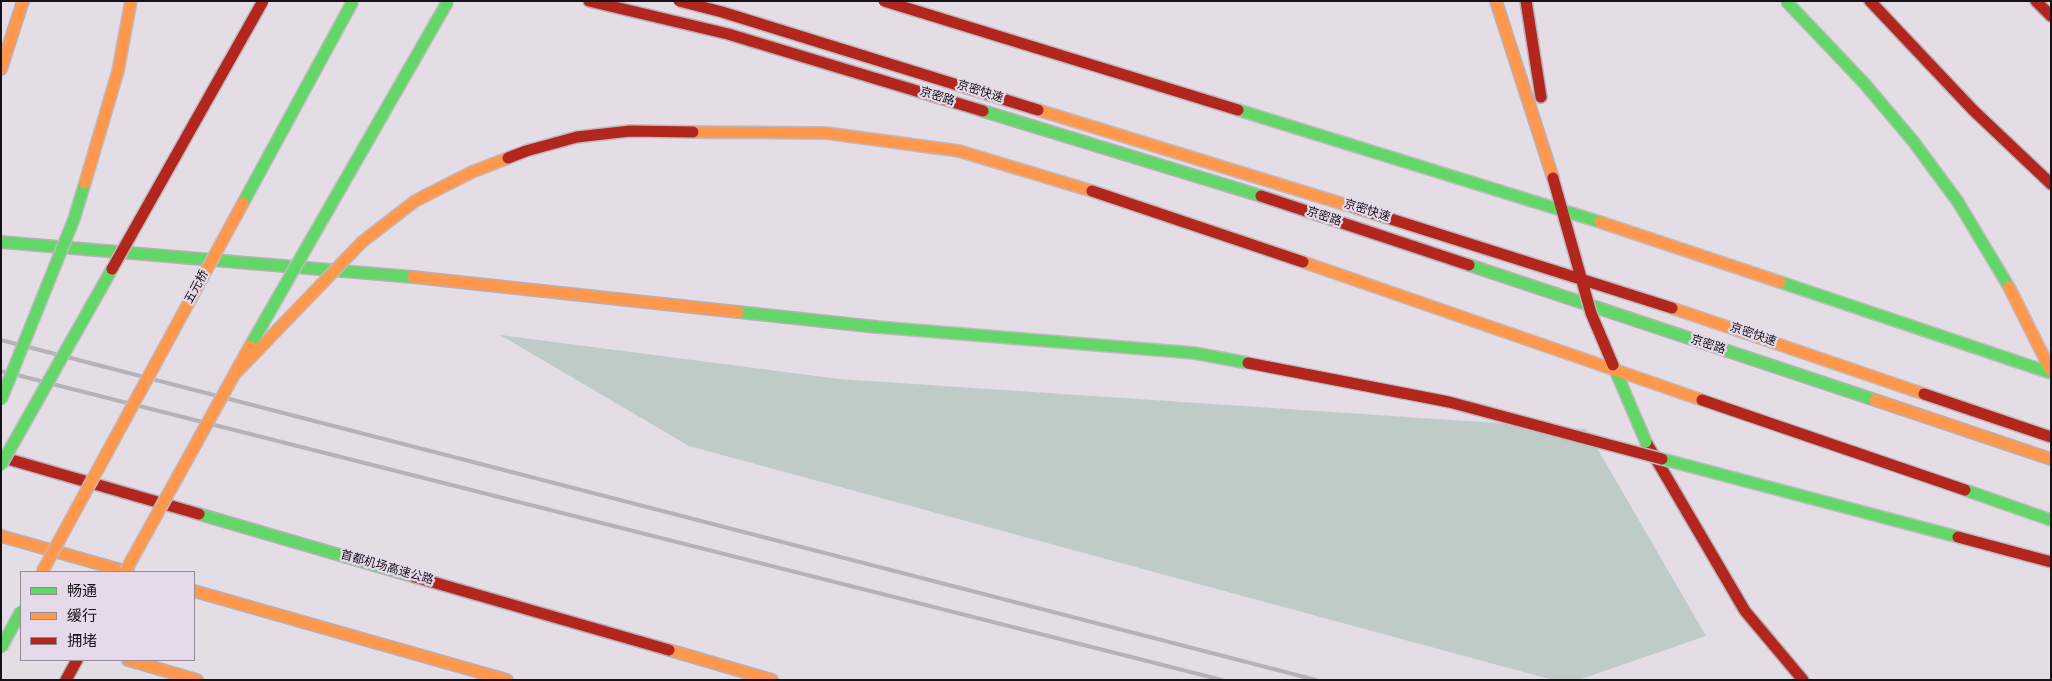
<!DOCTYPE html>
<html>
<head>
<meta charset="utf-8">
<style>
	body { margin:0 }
	#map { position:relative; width:2052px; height:681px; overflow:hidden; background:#e4dde6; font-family:Poppins,"Noto Sans SC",sans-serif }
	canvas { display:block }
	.frame { position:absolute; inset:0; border:2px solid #171218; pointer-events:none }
	.legend { position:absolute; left:20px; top:571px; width:175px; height:90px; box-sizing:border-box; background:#e6d9ea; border:1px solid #938996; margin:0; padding:6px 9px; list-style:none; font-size:15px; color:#171218 }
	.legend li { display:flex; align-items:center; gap:10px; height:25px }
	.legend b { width:25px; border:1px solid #938996 }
</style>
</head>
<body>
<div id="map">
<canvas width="2052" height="681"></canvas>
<div class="frame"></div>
<ul class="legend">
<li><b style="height:6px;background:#63d668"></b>畅通</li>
<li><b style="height:6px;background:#ff974d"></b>缓行</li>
<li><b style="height:6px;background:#b3261e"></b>拥堵</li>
</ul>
</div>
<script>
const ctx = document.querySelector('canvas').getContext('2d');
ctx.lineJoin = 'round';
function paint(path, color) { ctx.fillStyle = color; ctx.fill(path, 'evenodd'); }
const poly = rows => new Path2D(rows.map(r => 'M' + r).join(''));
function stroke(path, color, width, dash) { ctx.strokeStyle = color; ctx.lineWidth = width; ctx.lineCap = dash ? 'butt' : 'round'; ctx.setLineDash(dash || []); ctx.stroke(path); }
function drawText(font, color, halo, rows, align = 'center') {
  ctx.font = font + ' Poppins,"Noto Sans SC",sans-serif'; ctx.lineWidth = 4.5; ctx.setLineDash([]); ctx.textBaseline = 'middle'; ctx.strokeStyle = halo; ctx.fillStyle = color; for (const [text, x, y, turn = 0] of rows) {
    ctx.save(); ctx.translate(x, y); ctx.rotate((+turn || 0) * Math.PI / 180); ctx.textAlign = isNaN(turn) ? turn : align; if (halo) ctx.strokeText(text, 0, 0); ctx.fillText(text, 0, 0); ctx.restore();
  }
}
paint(poly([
	[500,335,839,379,1586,429,1706,636,1578,680,1553,680,689,446]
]), '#becbc7');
const fast = poly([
	[983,111,1261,196],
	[1,242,413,277],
	[1469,265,1875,400],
	[738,312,877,327],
	[199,514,415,577]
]);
const slow = poly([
	[1496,1,1553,178],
	[1,69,23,1],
	[413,277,738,312],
	[1875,400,2051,459],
	[1,536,128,572],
	[194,591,507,680],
	[669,650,772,680],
	[128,660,197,680]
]);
const jam = poly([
	[589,1,728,34,983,111],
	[1526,1,1541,97],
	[1870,1,1973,110,2051,184],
	[2036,1,2051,16],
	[1261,196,1469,265],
	[1646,442,1745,611,1803,680],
	[1,457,199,514],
	[415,577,669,650],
	[66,680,77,660]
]);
stroke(fast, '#b6b1b8', 14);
stroke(slow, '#b6b1b8', 14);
stroke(jam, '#b6b1b8', 14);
stroke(fast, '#63d668', 11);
stroke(slow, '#ff974d', 11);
stroke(jam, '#b3261e', 11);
stroke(poly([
	[1,340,1316,680],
	[1,371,1222,680]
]), '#b5b3b6', 4);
const fastBridge = poly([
	[1786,1,1864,83,1913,141,1958,202,2009,287],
	[1238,110,1600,222],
	[243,203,353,1],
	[1780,282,2051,373],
	[877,327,1194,353,1248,363],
	[250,346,448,1],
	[1613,365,1646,442],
	[1,400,74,219,85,183],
	[1662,459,1958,537],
	[1,465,112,269],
	[1965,490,2051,520],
	[1,648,21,611]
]);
const slowBridge = poly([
	[1038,110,1353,207],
	[693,132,826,133,959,151,1092,191],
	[85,183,118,71,131,1],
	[1600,222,1780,282],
	[1303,262,1702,400],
	[2009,287,2051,371],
	[1672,308,1924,394],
	[233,376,362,242,415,201,472,172,508,158],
	[42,572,243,203],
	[125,572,250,346]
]);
const jamBridge = poly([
	[679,1,722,12,1038,110],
	[884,1,1238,110],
	[508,158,526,151,577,137,630,131,693,132],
	[1553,178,1591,313,1613,365],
	[1092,191,1303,262],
	[1353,207,1672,308],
	[112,269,263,1],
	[1248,363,1449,402,1662,459],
	[1924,394,2051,437],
	[1702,400,1965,490],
	[1958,537,2051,562]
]);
stroke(fastBridge, '#bebbbf', 14, []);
stroke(slowBridge, '#bebbbf', 14, []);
stroke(jamBridge, '#bebbbf', 14, []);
stroke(fastBridge, '#63d668', 11);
stroke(slowBridge, '#ff974d', 11);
stroke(jamBridge, '#b3261e', 11);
drawText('12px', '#171218', '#e6d9ea', [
	["京密快速",980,92,17],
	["京密路",937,97,17],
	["京密快速",1367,211,17],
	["京密路",1324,217,18],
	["五元桥",197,287,-61],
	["京密快速",1753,335,19],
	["京密路",1708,345,18],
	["首都机场高速公路",387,568,16]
]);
</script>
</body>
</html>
